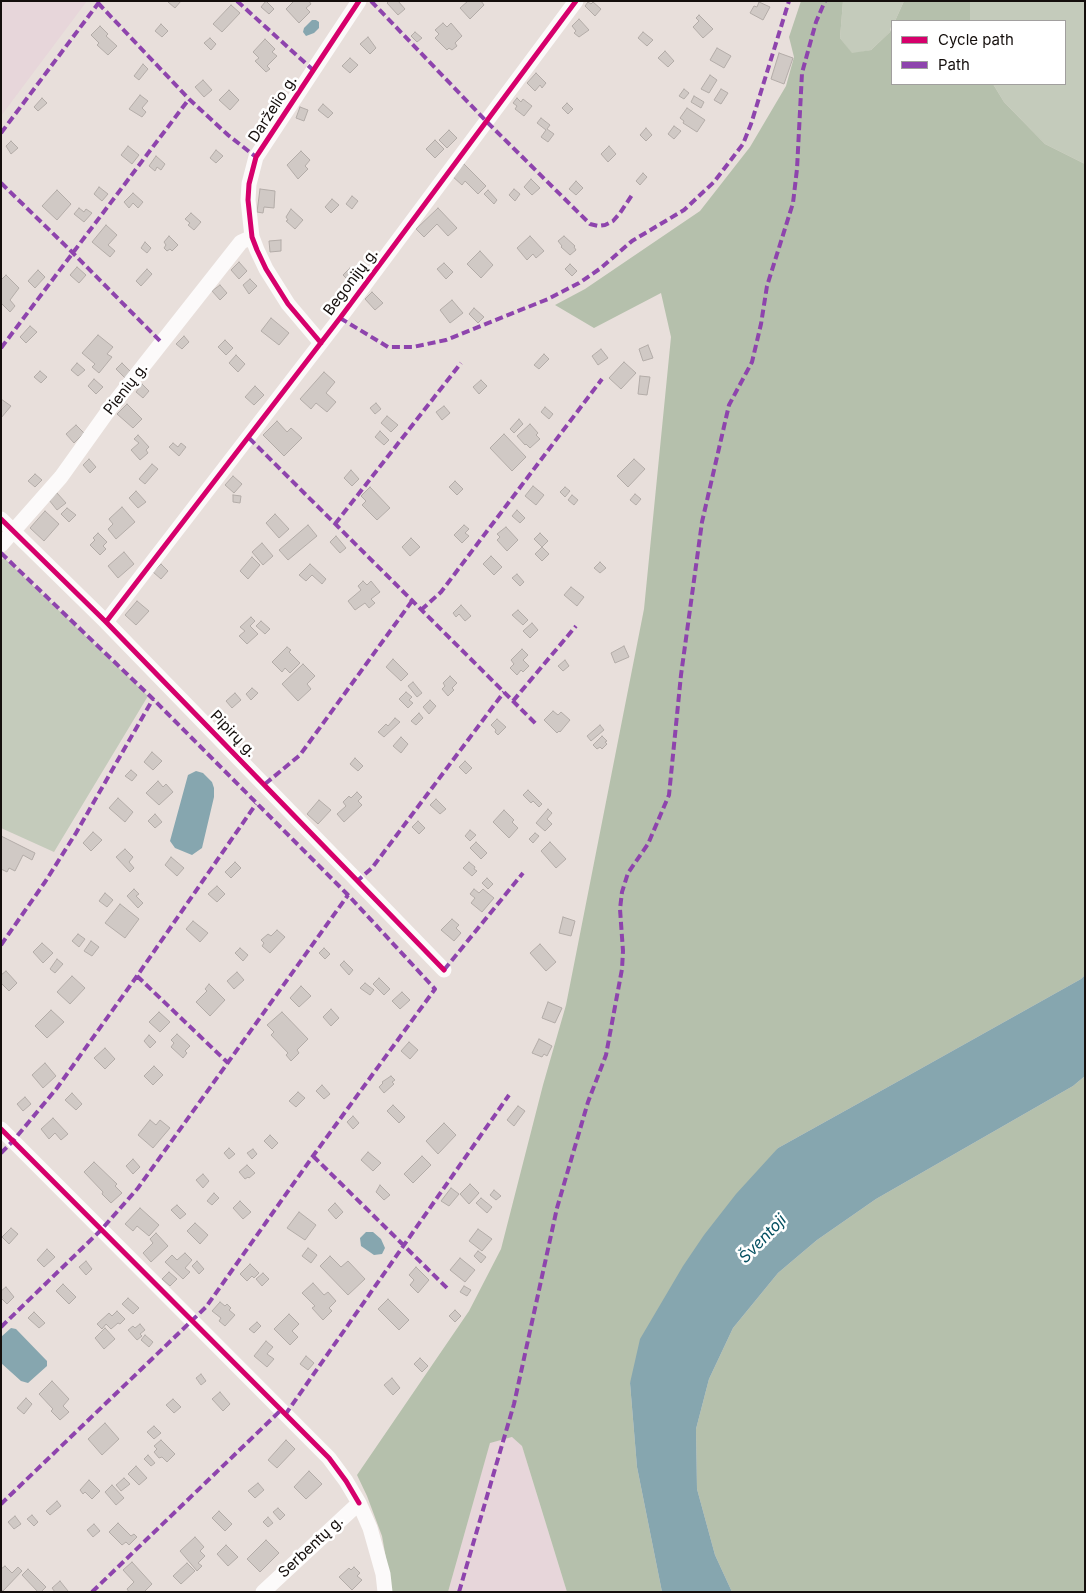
<!DOCTYPE html>
<html>
<head>
<meta charset="utf-8">
<style>
	body { margin:0 }
	#map { position:relative; width:1086px; height:1593px; overflow:hidden; background:#e8dfdb; font-family:Inter,sans-serif }
	canvas { display:block }
	.frame { position:absolute; inset:0; border:2px solid #140e0c; pointer-events:none }
	.legend { position:absolute; left:891px; top:20px; width:175px; height:65px; box-sizing:border-box; background:#fff; border:1px solid #a19f9e; margin:0; padding:6px 9px; list-style:none; font-size:15px; color:#140e0c }
	.legend li { display:flex; align-items:center; gap:10px; height:25px }
	.legend b { width:25px; border:1px solid #a19f9e }
</style>
</head>
<body>
<div id="map">
<canvas width="1086" height="1593"></canvas>
<div class="frame"></div>
<ul class="legend">
<li><b style="height:6px;background:#d6006c"></b>Cycle path</li>
<li><b style="height:6px;background:#8e44ad"></b>Path</li>
</ul>
</div>
<script>
const ctx = document.querySelector('canvas').getContext('2d');
ctx.lineJoin = 'round';
function paint(path, color) { ctx.fillStyle = color; ctx.fill(path, 'evenodd'); }
const poly = rows => new Path2D(rows.map(r => 'M' + r).join(''));
function stroke(path, color, width, dash) { ctx.strokeStyle = color; ctx.lineWidth = width; ctx.lineCap = dash ? 'butt' : 'round'; ctx.setLineDash(dash || []); ctx.stroke(path); }
function drawText(font, color, halo, rows, align = 'center') {
  ctx.font = font + ' Inter,sans-serif'; ctx.lineWidth = 5; ctx.setLineDash([]); ctx.textBaseline = 'middle'; ctx.strokeStyle = halo; ctx.fillStyle = color; for (const [text, x, y, turn = 0] of rows) {
    ctx.save(); ctx.translate(x, y); ctx.rotate((+turn || 0) * Math.PI / 180); ctx.textAlign = isNaN(turn) ? turn : align; if (halo) ctx.strokeText(text, 0, 0); ctx.fillText(text, 0, 0); ctx.restore();
  }
}
paint(poly([
	[1,1,87,1,1,116],
	[513,1437,522,1446,567,1592,448,1592,490,1442]
]), '#e7d6da');
paint(poly([
	[843,1,904,1,895,21,892,21,890,32,871,50,852,54,840,38],
	[970,1,1085,1,1085,164,1045,144,1004,102,993,84,1065,84,1065,21,970,21],
	[4,558,148,696,54,852,1,828,1,560]
]), '#c4cbbb');
paint(poly([
	[801,1,843,1,840,38,852,53,871,50,890,32,892,27,892,84,993,84,1004,102,1045,144,1085,164,1085,975,1081,979,904,1078,778,1148,630,1383,637,1467,662,1592,567,1592,522,1446,512,1437,490,1443,448,1592,392,1592,382,1536,367,1496,357,1475,469,1311,501,1249,543,1085,566,1005,644,609,671,337,661,293,594,328,555,305,585,289,700,211,750,147,786,86,794,57,789,37],
	[904,1,970,1,970,21,895,21],
	[1085,1076,1085,1592,732,1592,715,1555,697,1489,696,1429,709,1379,733,1328,778,1273,817,1240,876,1199,1073,1086]
]), '#b5c0ac');
paint(poly([
	[312,20,316,20,319,22,319,28,314,33,306,36,303,32,304,28],
	[196,771,203,773,212,782,214,788,214,797,202,848,192,855,175,848,170,841,188,775],
	[1085,975,1085,1076,1073,1086,876,1199,817,1240,778,1273,733,1328,709,1379,696,1429,697,1489,715,1555,732,1592,662,1592,637,1467,630,1383,640,1339,683,1266,704,1235,736,1194,778,1148,904,1078,1081,979],
	[366,1232,373,1232,381,1239,385,1248,382,1254,374,1255,361,1246,360,1238],
	[11,1328,16,1329,47,1361,47,1366,28,1383,21,1381,1,1363,1,1337]
]), '#86a6af');
const building = poly([
	[169,1,181,1,175,8,168,2,169,1],
	[266,1,274,9,269,14,261,7,266,1],
	[294,1,309,1,311,4,306,8,310,12,299,23,286,9,294,1],
	[389,1,398,1,405,9,398,15,387,3,389,1],
	[468,1,481,1,484,5,470,19,460,8,468,1],
	[588,2,591,4,593,2,601,9,595,16,585,6,588,2],
	[759,2,770,7,763,20,750,13,754,6,757,7,759,2],
	[231,5,240,13,222,32,213,24,231,5],
	[699,15,713,29,703,38,693,27,699,21,696,18,699,15],
	[579,19,589,30,579,37,574,33,576,31,572,26,579,19],
	[443,23,447,27,451,23,462,36,455,43,457,46,452,50,449,48,447,50,435,38,439,34,435,30,443,23],
	[161,24,168,31,162,37,155,31,161,24],
	[100,26,108,34,106,36,117,46,108,55,97,45,99,43,91,35,100,26],
	[415,32,422,38,417,42,411,36,415,32],
	[643,32,653,40,647,46,638,38,643,32],
	[368,37,376,48,370,54,360,44,368,37],
	[210,38,216,44,211,50,204,43,210,38],
	[265,39,275,49,272,52,277,56,267,66,270,69,266,72,255,61,259,58,253,52,265,39],
	[717,48,731,56,724,68,710,60,717,48],
	[665,51,674,61,668,67,658,58,665,51],
	[779,53,793,58,784,84,771,79,779,53],
	[350,58,358,65,350,73,342,66,350,58],
	[143,64,148,69,139,80,134,76,143,64],
	[536,73,546,83,542,88,540,85,535,91,527,83,536,73],
	[710,75,717,80,709,93,701,89,710,75],
	[203,80,212,90,204,97,195,87,203,80],
	[684,89,689,93,684,99,679,96,684,89],
	[721,89,728,93,721,104,714,100,721,89],
	[229,90,239,100,230,110,219,100,229,90],
	[140,95,148,101,142,108,146,112,142,117,129,109,140,95],
	[694,96,704,102,701,108,691,102,694,96],
	[42,98,47,103,38,111,34,107,42,98],
	[517,98,521,102,523,99,532,106,524,116,515,109,517,106,513,103,517,98],
	[567,103,573,109,568,114,562,108,567,103],
	[323,104,333,113,328,118,318,110,323,104],
	[300,107,308,110,304,121,296,118,300,107],
	[687,108,705,120,697,132,683,123,684,121,680,118,687,108],
	[541,118,550,125,547,129,554,134,548,142,541,137,546,130,537,123,541,118],
	[674,126,681,131,674,139,668,134,674,126],
	[646,128,652,135,646,141,640,135,646,128],
	[449,130,457,138,447,148,439,140,449,130],
	[435,140,444,149,435,158,426,149,435,140],
	[11,141,18,148,11,154,6,146,11,141],
	[128,146,139,155,132,164,121,155,128,146],
	[609,146,616,154,608,162,601,154,609,146],
	[216,150,223,156,216,163,210,158,216,150],
	[301,151,310,160,305,166,308,169,298,179,287,165,301,151],
	[156,156,165,164,161,170,157,167,155,171,149,166,156,156],
	[464,164,486,186,478,194,465,181,462,185,452,176,464,164],
	[643,173,647,177,640,185,636,181,643,173],
	[531,179,540,188,532,195,524,187,531,179],
	[576,181,583,188,576,195,569,189,576,181],
	[99,187,108,194,102,201,94,194,99,187],
	[260,189,275,191,274,208,264,207,263,213,257,212,260,189],
	[514,189,520,194,515,201,509,195,514,189],
	[57,190,71,204,57,220,42,206,57,190],
	[488,190,497,200,494,204,484,194,488,190],
	[133,193,143,202,138,208,133,203,129,208,124,202,133,193],
	[352,196,358,201,352,209,346,204,352,196],
	[332,199,339,205,331,213,325,207,332,199],
	[79,208,84,212,86,209,92,213,84,222,74,214,79,208],
	[438,208,457,228,448,236,437,224,424,237,416,229,438,208],
	[291,209,303,220,295,229,286,221,288,220,286,217,291,209],
	[191,213,201,222,194,230,188,225,190,223,185,219,191,213],
	[106,225,117,235,108,245,115,251,110,257,92,242,106,225],
	[169,236,178,245,172,251,170,249,167,251,164,248,166,245,164,242,169,236],
	[530,236,544,251,536,258,533,254,527,260,517,248,530,236],
	[564,236,575,246,574,247,576,250,570,255,561,247,562,246,558,241,564,236],
	[281,240,281,251,270,252,269,241,281,240],
	[145,242,151,248,147,253,141,248,145,242],
	[480,251,493,265,481,278,467,264,480,251],
	[239,262,247,271,239,279,231,270,239,262],
	[444,263,453,272,446,279,437,269,444,263],
	[570,264,577,271,572,276,565,269,570,264],
	[77,267,86,275,79,283,70,275,77,267],
	[350,268,357,275,350,282,343,275,350,268],
	[147,269,152,274,141,286,136,281,147,269],
	[38,270,45,277,35,288,28,281,38,270],
	[6,275,19,288,10,300,15,306,10,312,1,303,1,280,6,275],
	[250,279,257,286,249,294,243,285,250,279],
	[220,285,227,293,220,300,212,291,220,285],
	[372,292,383,303,375,310,365,299,372,292],
	[452,300,463,313,450,323,440,310,452,300],
	[474,308,484,317,478,323,469,314,474,308],
	[271,318,289,333,279,345,261,331,271,318],
	[30,326,37,332,26,343,20,337,30,326],
	[98,335,113,347,107,354,112,357,99,373,92,367,95,364,82,353,98,335],
	[184,336,189,342,182,349,176,344,184,336],
	[225,340,233,348,226,355,218,347,225,340],
	[648,345,653,358,643,361,639,349,648,345],
	[601,349,608,358,598,365,592,356,601,349],
	[544,354,549,359,539,369,534,365,544,354],
	[236,355,245,364,238,372,229,363,236,355],
	[624,362,636,373,621,389,609,378,624,362],
	[77,363,85,370,78,376,71,370,77,363],
	[122,363,131,372,125,378,116,369,122,363],
	[40,371,47,377,41,383,34,377,40,371],
	[324,372,335,382,326,393,336,402,327,412,316,403,311,409,300,399,324,372],
	[640,376,650,377,647,395,638,394,640,376],
	[94,379,103,387,96,394,88,386,94,379],
	[481,380,487,386,479,394,473,387,481,380],
	[142,384,149,391,143,398,136,392,142,384],
	[255,386,264,395,254,405,245,397,255,386],
	[1,399,11,406,1,418,1,399],
	[376,403,381,409,375,414,370,408,376,403],
	[127,404,142,419,133,428,117,414,127,404],
	[444,406,450,413,442,420,436,412,444,406],
	[545,407,553,414,549,419,541,412,545,407],
	[387,416,398,425,391,432,381,423,387,416],
	[519,419,523,424,514,433,510,429,519,419],
	[277,421,287,432,291,428,302,438,284,456,263,435,277,421],
	[530,424,538,433,536,435,540,439,530,448,526,444,525,445,517,436,530,424],
	[76,425,84,433,74,443,66,434,76,425],
	[380,431,389,440,384,445,375,437,380,431],
	[504,434,526,457,512,471,490,448,504,434],
	[138,435,149,447,146,450,148,453,140,460,131,450,139,443,134,439,138,435],
	[173,443,178,447,181,443,186,447,179,456,169,447,173,443],
	[89,459,96,467,90,473,83,465,89,459],
	[634,459,645,469,628,487,617,476,634,459],
	[152,464,158,469,145,484,139,479,152,464],
	[351,470,359,479,352,486,344,478,351,470],
	[35,474,42,480,35,487,28,481,35,474],
	[233,476,242,484,234,493,225,485,233,476],
	[455,481,463,489,457,495,449,487,455,481],
	[533,486,544,495,536,505,525,496,533,486],
	[370,487,390,508,377,520,362,505,366,501,361,496,370,487],
	[565,487,570,491,565,497,560,492,565,487],
	[136,491,146,502,138,508,129,498,136,491],
	[57,493,66,503,57,510,49,500,57,493],
	[635,494,641,499,636,505,630,500,635,494],
	[233,495,241,496,240,503,233,502,233,495],
	[572,495,578,500,574,505,568,500,572,495],
	[122,507,135,522,116,539,108,529,113,524,109,519,122,507],
	[67,508,76,515,69,522,61,514,67,508],
	[517,510,525,518,520,523,512,516,517,510],
	[45,511,59,524,44,541,30,528,45,511],
	[275,514,289,529,279,538,266,523,275,514],
	[308,525,317,536,288,560,279,550,308,525],
	[464,525,469,529,465,533,469,536,462,543,454,535,464,525],
	[506,527,518,540,507,551,497,540,500,537,497,534,506,527],
	[98,533,107,542,103,546,106,549,100,555,90,545,95,540,93,538,98,533],
	[540,533,548,541,542,547,534,539,540,533],
	[336,536,346,548,340,553,330,542,336,536],
	[411,538,420,547,410,556,402,547,411,538],
	[262,543,273,556,263,565,252,552,262,543],
	[542,547,549,554,542,561,535,554,542,547],
	[124,552,134,564,118,578,108,566,124,552],
	[491,556,502,567,494,575,483,564,491,556],
	[252,557,260,565,248,579,240,571,252,557],
	[600,562,606,568,600,573,594,568,600,562],
	[161,564,168,571,161,579,153,572,161,564],
	[310,564,326,579,322,584,312,575,306,581,299,575,310,564],
	[517,574,524,582,520,586,512,578,517,574],
	[363,581,367,585,371,581,380,592,371,599,375,603,369,608,365,603,355,610,348,601,361,590,358,586,363,581],
	[571,587,584,597,577,606,564,595,571,587],
	[137,601,149,611,136,625,125,615,137,601],
	[461,605,471,616,465,621,459,614,456,617,453,613,461,605],
	[518,610,528,620,523,625,512,615,518,610],
	[251,617,255,621,250,626,258,634,247,644,239,636,245,631,240,627,251,617],
	[261,621,270,629,265,634,256,626,261,621],
	[532,623,538,630,530,638,523,631,532,623],
	[624,646,629,657,615,663,611,653,624,646],
	[287,647,291,650,289,652,300,663,290,673,285,668,282,672,272,662,287,647],
	[522,649,528,655,523,660,529,666,523,672,521,670,517,675,510,668,514,664,511,660,522,649],
	[393,659,408,674,401,681,386,667,393,659],
	[565,660,569,666,563,671,558,666,565,660],
	[303,664,315,676,307,684,311,689,298,701,282,684,303,664],
	[450,676,457,683,452,688,454,690,448,696,442,689,445,686,443,683,450,676],
	[413,682,422,693,417,697,408,686,413,682],
	[252,688,258,693,251,700,246,694,252,688],
	[406,692,412,697,409,700,413,703,408,708,399,699,406,692],
	[235,693,241,700,232,708,226,701,235,693],
	[430,700,436,706,429,714,423,707,430,700],
	[553,711,558,715,561,712,570,720,560,732,559,731,557,733,544,720,553,711],
	[419,713,423,718,416,725,411,721,419,713],
	[395,718,400,722,384,737,378,732,386,724,388,726,395,718],
	[497,719,506,727,498,735,495,732,496,730,491,725,497,719],
	[600,725,604,730,591,741,587,736,600,725],
	[602,736,607,741,605,742,607,744,602,749,600,747,597,749,593,745,602,736],
	[401,737,408,744,401,753,393,746,401,737],
	[152,752,162,761,153,770,144,762,152,752],
	[355,758,363,766,358,771,350,764,355,758],
	[465,761,472,768,466,774,459,767,465,761],
	[131,770,137,775,132,781,125,776,131,770],
	[158,781,163,787,166,784,173,792,159,805,146,793,158,781],
	[528,790,542,804,539,807,533,801,531,803,523,795,528,790],
	[357,792,362,797,358,801,362,805,344,822,337,814,346,806,343,802,349,796,351,798,357,792],
	[118,798,133,812,125,822,109,808,118,798],
	[436,799,446,809,440,814,430,805,436,799],
	[319,800,331,810,318,824,307,814,319,800],
	[548,809,552,813,547,819,552,824,545,831,536,823,548,809],
	[504,810,514,820,512,822,518,828,509,838,493,822,504,810],
	[155,814,162,822,155,828,148,821,155,814],
	[418,821,425,828,419,834,412,827,418,821],
	[470,830,476,835,470,841,465,836,470,830],
	[93,832,102,840,91,851,83,843,93,832],
	[535,833,539,836,533,843,529,839,535,833],
	[1,836,35,853,32,860,23,855,15,871,9,868,7,872,1,869,1,836],
	[476,842,487,853,481,859,470,848,476,842],
	[550,842,566,859,556,868,541,851,550,842],
	[125,849,133,857,129,862,134,868,130,872,116,857,125,849],
	[171,857,184,868,177,876,165,865,171,857],
	[235,862,241,868,231,878,225,872,235,862],
	[469,862,475,867,474,869,477,871,472,876,463,868,469,862],
	[487,878,493,884,488,889,482,883,487,878],
	[217,886,225,894,217,902,208,894,217,886],
	[134,889,139,894,136,896,143,903,138,908,127,896,134,889],
	[474,889,479,893,483,889,494,898,482,912,471,903,475,898,470,894,474,889],
	[105,893,113,900,107,907,99,901,105,893],
	[120,904,139,919,125,938,105,923,120,904],
	[563,917,575,921,571,936,559,933,563,917],
	[452,919,459,925,456,928,461,933,454,941,441,930,452,919],
	[193,921,208,933,200,942,186,929,193,921],
	[277,930,285,937,270,953,262,946,264,943,261,940,268,934,271,936,277,930],
	[78,934,85,939,79,947,72,941,78,934],
	[91,941,99,947,92,956,84,951,91,941],
	[42,943,53,953,43,963,33,952,42,943],
	[540,944,556,962,546,971,530,953,540,944],
	[240,948,248,955,243,961,235,953,240,948],
	[324,948,330,954,325,959,319,953,324,948],
	[57,959,63,964,55,973,50,969,57,959],
	[344,961,353,970,349,975,340,965,344,961],
	[6,971,17,983,9,991,1,983,1,975,6,971],
	[237,972,244,980,234,989,227,981,237,972],
	[72,976,85,988,70,1004,57,992,72,976],
	[379,978,390,989,384,995,373,984,379,978],
	[365,983,374,990,370,995,360,988,365,983],
	[209,984,225,1000,210,1016,196,1002,207,991,205,989,209,984],
	[301,986,311,996,299,1007,290,998,301,986],
	[402,992,410,1000,400,1009,392,1001,402,992],
	[548,1002,562,1008,555,1023,542,1018,548,1002],
	[331,1009,339,1018,331,1026,323,1017,331,1009],
	[51,1010,64,1022,47,1038,35,1026,51,1010],
	[159,1012,170,1022,160,1032,149,1022,159,1012],
	[282,1012,308,1039,297,1050,299,1053,291,1061,286,1055,288,1053,271,1035,274,1032,267,1025,282,1012],
	[177,1034,190,1046,185,1051,187,1053,183,1058,171,1047,174,1043,171,1040,177,1034],
	[149,1035,156,1042,150,1048,144,1041,149,1035],
	[539,1039,552,1046,547,1056,544,1054,542,1057,532,1053,539,1039],
	[409,1042,418,1050,410,1059,401,1051,409,1042],
	[105,1048,115,1059,105,1069,94,1058,105,1048],
	[45,1063,56,1076,43,1088,32,1075,45,1063],
	[154,1066,163,1075,153,1085,144,1076,154,1066],
	[391,1076,395,1080,392,1082,394,1084,384,1093,379,1087,383,1083,382,1082,391,1076],
	[322,1085,330,1094,324,1099,316,1091,322,1085],
	[298,1092,305,1098,296,1107,289,1101,298,1092],
	[72,1093,82,1104,76,1110,65,1100,72,1093],
	[25,1097,31,1104,23,1111,17,1104,25,1097],
	[393,1105,405,1117,399,1123,387,1111,393,1105],
	[518,1106,525,1111,514,1126,507,1120,518,1106],
	[353,1116,359,1123,353,1129,347,1122,353,1116],
	[53,1118,68,1134,61,1140,55,1133,49,1139,41,1129,53,1118],
	[150,1120,156,1125,160,1120,170,1128,153,1148,138,1135,150,1120],
	[444,1123,456,1135,438,1154,426,1141,444,1123],
	[270,1135,278,1143,272,1149,264,1141,270,1135],
	[229,1148,235,1154,229,1159,224,1153,229,1148],
	[253,1149,257,1154,252,1159,247,1153,253,1149],
	[368,1152,381,1163,373,1171,361,1160,368,1152],
	[422,1156,431,1165,413,1183,404,1174,422,1156],
	[133,1159,140,1167,133,1174,126,1166,133,1159],
	[94,1162,117,1184,115,1186,122,1193,111,1203,102,1194,103,1192,84,1172,94,1162],
	[247,1165,255,1173,249,1178,248,1177,245,1179,239,1172,247,1165],
	[203,1174,209,1181,203,1188,196,1180,203,1174],
	[470,1184,479,1193,469,1204,460,1194,470,1184],
	[380,1185,390,1195,384,1200,376,1192,380,1185],
	[451,1188,459,1194,449,1206,441,1201,451,1188],
	[494,1190,501,1196,496,1200,490,1195,494,1190],
	[214,1193,219,1198,212,1205,207,1201,214,1193],
	[481,1198,492,1207,487,1213,476,1203,481,1198],
	[240,1201,251,1212,243,1219,233,1208,240,1201],
	[335,1203,343,1212,336,1219,328,1210,335,1203],
	[177,1205,186,1214,180,1219,171,1210,177,1205],
	[140,1208,159,1225,149,1236,137,1226,133,1231,125,1224,140,1208],
	[299,1212,316,1225,305,1240,287,1228,299,1212],
	[195,1223,208,1235,200,1244,187,1231,195,1223],
	[11,1228,18,1234,9,1244,2,1237,11,1228],
	[478,1229,492,1239,482,1251,469,1241,478,1229],
	[156,1233,168,1246,151,1262,143,1253,153,1243,150,1239,156,1233],
	[308,1248,317,1255,311,1263,302,1256,308,1248],
	[47,1249,55,1257,44,1267,37,1260,47,1249],
	[478,1251,486,1257,481,1263,474,1256,478,1251],
	[185,1253,192,1260,185,1268,190,1272,183,1279,165,1262,172,1255,177,1260,185,1253],
	[330,1256,341,1267,348,1261,365,1279,348,1295,320,1266,330,1256],
	[460,1258,475,1270,465,1282,450,1270,460,1258],
	[86,1261,92,1269,86,1275,79,1267,86,1261],
	[197,1261,204,1269,199,1274,192,1266,197,1261],
	[250,1264,259,1273,254,1278,252,1276,247,1281,240,1274,250,1264],
	[416,1267,429,1280,418,1293,410,1285,414,1280,409,1275,416,1267],
	[169,1272,177,1279,170,1286,162,1279,169,1272],
	[263,1273,269,1279,262,1286,256,1279,263,1273],
	[313,1283,324,1295,328,1292,336,1301,329,1308,332,1311,323,1320,312,1308,315,1306,302,1293,313,1283],
	[63,1284,76,1297,69,1304,56,1291,63,1284],
	[464,1286,471,1290,467,1296,460,1292,464,1286],
	[6,1287,14,1297,7,1304,1,1298,1,1291,6,1287],
	[128,1298,139,1308,133,1314,122,1304,128,1298],
	[388,1299,409,1320,399,1330,378,1309,388,1299],
	[220,1302,225,1306,227,1304,231,1308,229,1310,235,1315,225,1326,219,1321,221,1318,212,1311,220,1302],
	[455,1310,461,1316,455,1322,449,1316,455,1310],
	[117,1311,125,1319,120,1324,118,1323,111,1329,106,1324,102,1329,97,1324,109,1313,112,1316,117,1311],
	[34,1312,45,1323,39,1328,28,1318,34,1312],
	[289,1314,299,1324,292,1331,298,1337,290,1345,274,1329,289,1314],
	[257,1322,261,1326,254,1333,249,1329,257,1322],
	[140,1324,145,1330,140,1334,142,1336,137,1340,128,1330,133,1326,135,1328,140,1324],
	[105,1328,115,1339,104,1349,95,1338,105,1328],
	[145,1335,153,1342,149,1347,141,1340,145,1335],
	[266,1341,273,1347,267,1354,274,1359,267,1367,254,1356,266,1341],
	[306,1356,314,1363,308,1370,300,1364,306,1356],
	[420,1358,428,1366,422,1372,414,1364,420,1358],
	[201,1374,206,1381,201,1385,196,1378,201,1374],
	[392,1378,400,1388,393,1395,384,1385,392,1378],
	[52,1381,69,1399,63,1406,69,1412,60,1420,51,1411,53,1409,39,1394,52,1381],
	[220,1392,230,1404,223,1411,212,1399,220,1392],
	[26,1398,32,1404,24,1414,17,1408,26,1398],
	[173,1399,181,1407,174,1413,166,1405,173,1399],
	[105,1423,119,1439,102,1455,88,1439,105,1423],
	[154,1426,161,1433,154,1439,147,1432,154,1426],
	[161,1440,175,1454,167,1462,162,1457,159,1458,154,1452,157,1449,154,1446,161,1440],
	[286,1440,295,1449,277,1468,268,1460,286,1440],
	[148,1455,155,1463,151,1466,144,1459,148,1455],
	[136,1466,147,1478,139,1485,128,1474,136,1466],
	[309,1471,322,1484,306,1499,294,1487,309,1471],
	[124,1478,130,1484,121,1491,116,1485,124,1478],
	[89,1480,100,1491,92,1499,85,1492,83,1494,80,1490,89,1480],
	[258,1483,264,1490,255,1498,248,1491,258,1483],
	[112,1485,124,1498,116,1505,105,1492,112,1485],
	[57,1501,61,1506,50,1515,46,1511,57,1501],
	[278,1508,285,1515,280,1520,273,1512,278,1508],
	[219,1511,232,1524,225,1531,212,1518,219,1511],
	[32,1515,38,1522,34,1526,27,1519,32,1515],
	[15,1516,21,1524,14,1529,8,1522,15,1516],
	[268,1517,273,1523,268,1527,263,1522,268,1517],
	[118,1523,131,1536,134,1534,137,1537,129,1545,126,1542,122,1545,109,1532,118,1523],
	[94,1524,100,1531,93,1537,87,1530,94,1524],
	[195,1537,204,1547,200,1551,205,1556,198,1563,202,1566,197,1571,180,1551,195,1537],
	[266,1540,279,1553,260,1572,247,1559,266,1540],
	[226,1545,238,1557,228,1566,217,1554,226,1545],
	[132,1562,152,1584,144,1592,129,1592,127,1589,134,1582,123,1570,132,1562],
	[187,1563,195,1571,181,1584,173,1576,187,1563],
	[5,1566,12,1573,18,1567,22,1571,3,1591,1,1589,1,1569,5,1566],
	[354,1567,360,1573,357,1576,362,1580,352,1590,339,1577,349,1568,351,1570,354,1567],
	[28,1569,46,1587,41,1592,38,1592,22,1575,28,1569],
	[60,1581,68,1591,67,1592,55,1592,52,1588,60,1581]
]);
paint(building, '#d0c9c5');
stroke(building, '#b3aca8', 1);
stroke(poly([
	[321,343,288,304,266,269,257,250,252,237,248,200,249,184,256,157,359,1],
	[1,519,106,622,444,970],
	[1,545,61,477,111,407,241,242,252,237],
	[106,622,340,318,576,1],
	[1,1129,329,1458,346,1481,359,1503,370,1528,383,1574,385,1592],
	[263,1592,359,1503]
]), '#fcfafa', 15);
stroke(poly([
	[237,1,313,70],
	[371,1,487,122,590,224,598,226,605,225,613,221,620,213,632,195],
	[98,3,189,99,228,135,256,157],
	[1,133,100,1],
	[1,183,73,253,162,343],
	[340,318,388,347,413,347,446,340,548,299,579,283,601,268,632,241,684,210,714,182,743,144,751,124,789,1],
	[1,348,189,99],
	[249,438,538,726],
	[335,524,461,363],
	[1,553,153,699,348,895,435,989,313,1156,206,1307,1,1504],
	[421,610,441,592,602,379],
	[513,701,576,626],
	[265,784,300,755,412,601],
	[356,882,372,868,504,692],
	[1,945,45,882,76,833,153,699],
	[444,970,523,873],
	[137,976,228,1063],
	[1,1153,13,1141,57,1088,137,976,256,804],
	[313,1156,448,1289],
	[1,1327,101,1230,138,1188,348,895],
	[285,1415,509,1095],
	[92,1592,280,1411],
	[459,1592,514,1404,557,1208,588,1102,606,1055,622,969,623,951,620,909,622,892,628,873,648,844,669,795,681,675,702,522,729,405,752,362,761,324,767,286,793,203,797,169,802,73,816,22,825,1]
]), '#8e44ad', 4, [8, 4]);
stroke(poly([
	[321,343,288,304,266,269,257,250,252,237,248,200,249,184,256,157,359,1],
	[1,519,106,622,444,970],
	[106,622,340,318,576,1],
	[1,1129,329,1458,346,1481,359,1503]
]), '#d6006c', 5);
drawText('15px', '#140e0c', '#fff', [
	["Darželio g.",273,109,-57],
	["Begonijų g.",351,282,-53],
	["Pienių g.",126,389,-52],
	["Pipirų g.",233,734,46],
	["Serbentų g.",311,1547,-43]
]);
drawText('italic 16px', '#055061', '#fff', [
	["Šventoji",763,1239,-46]
]);
</script>
</body>
</html>
